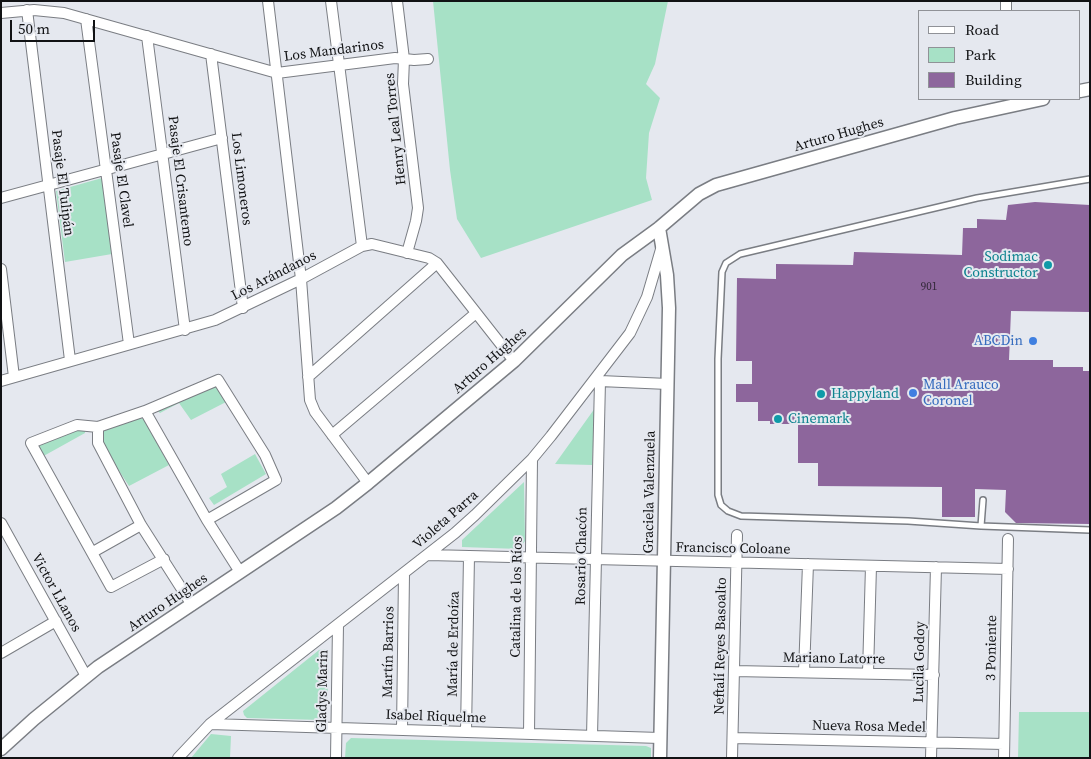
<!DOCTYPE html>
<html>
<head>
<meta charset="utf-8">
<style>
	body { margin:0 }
	#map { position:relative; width:1091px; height:759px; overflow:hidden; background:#e5e8ef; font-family:"Source Serif 4",serif }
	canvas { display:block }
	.frame { position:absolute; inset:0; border:2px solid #111214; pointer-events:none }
	.legend { position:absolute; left:918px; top:10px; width:162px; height:90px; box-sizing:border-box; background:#e5e8ef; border:1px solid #909297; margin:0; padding:6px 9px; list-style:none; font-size:15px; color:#111214 }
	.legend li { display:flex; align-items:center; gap:10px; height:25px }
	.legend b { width:25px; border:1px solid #909297 }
	.scale { position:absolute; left:10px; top:20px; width:85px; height:22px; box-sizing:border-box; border:2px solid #111214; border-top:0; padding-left:6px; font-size:15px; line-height:18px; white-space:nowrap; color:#111214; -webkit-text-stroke:4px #e5e8ef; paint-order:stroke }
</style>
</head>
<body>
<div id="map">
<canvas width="1091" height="759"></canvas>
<div class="frame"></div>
<ul class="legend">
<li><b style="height:6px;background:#fff"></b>Road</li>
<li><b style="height:14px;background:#a7e1c6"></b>Park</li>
<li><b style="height:14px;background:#8d669c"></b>Building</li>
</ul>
<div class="scale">50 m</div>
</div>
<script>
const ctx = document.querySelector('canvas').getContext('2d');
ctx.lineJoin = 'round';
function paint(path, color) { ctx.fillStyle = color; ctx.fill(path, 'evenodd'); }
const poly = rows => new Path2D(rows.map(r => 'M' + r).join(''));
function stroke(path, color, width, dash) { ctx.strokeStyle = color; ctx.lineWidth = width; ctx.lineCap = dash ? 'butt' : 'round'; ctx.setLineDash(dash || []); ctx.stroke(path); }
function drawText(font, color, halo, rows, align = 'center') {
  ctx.font = font + ' "Source Serif 4",serif'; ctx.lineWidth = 4; ctx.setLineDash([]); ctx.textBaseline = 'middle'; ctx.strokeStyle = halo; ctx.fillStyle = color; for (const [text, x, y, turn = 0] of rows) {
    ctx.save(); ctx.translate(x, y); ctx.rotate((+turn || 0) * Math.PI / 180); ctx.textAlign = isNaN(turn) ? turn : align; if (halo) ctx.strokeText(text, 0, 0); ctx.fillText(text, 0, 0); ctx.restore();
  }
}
paint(poly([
	[433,1,668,1,655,64,646,84,660,98,649,133,646,178,652,200,481,258,457,219,450,170],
	[102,178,112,254,65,262,56,191],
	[216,383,226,402,191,420,179,403,160,413,151,405],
	[595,408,592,465,555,464],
	[139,416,145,421,169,465,129,486,100,442,100,431],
	[74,423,85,428,85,433,40,458,30,439],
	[255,454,266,474,214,505,209,498,227,487,221,474],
	[524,482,525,541,519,549,462,547,462,540],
	[325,649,328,650,329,654,327,714,325,718,321,720,247,718,244,715,243,711,319,650],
	[1019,712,1090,712,1090,758,1018,758],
	[211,734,231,736,230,758,191,758],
	[351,738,646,746,651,748,651,758,345,758,346,743]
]), '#a7e1c6');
paint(poly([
	[1035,202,1090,205,1090,312,1011,311,1009,360,1053,360,1053,367,1083,367,1083,371,1090,371,1090,524,1016,523,1005,512,1006,490,975,489,975,517,942,517,942,487,818,486,818,463,798,463,798,424,770,424,770,421,758,421,758,402,736,402,736,384,752,384,752,361,736,361,737,278,776,279,776,264,853,265,854,252,962,255,963,228,977,228,977,219,1006,220,1008,205]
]), '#8d669c');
const service = poly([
	[983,500,981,526,1090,530],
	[981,526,908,521,741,516,728,511,721,505,718,495,718,359,722,272,726,263,740,254,977,198,1090,179]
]);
const minor = poly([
	[268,1,301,279,310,400,315,412,368,483],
	[331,1,362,246],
	[397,1,404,59,403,84,418,208,416,221,407,253],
	[27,10,70,360],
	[1006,11,1006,1],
	[1,13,34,10,64,13,277,73,395,58,414,60,428,59],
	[86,19,129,344],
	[147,36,185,330],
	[211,54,243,308],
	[1,198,222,138],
	[1,269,14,377],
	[308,377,437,263],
	[1,381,215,320,301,279,362,246,372,244,429,258,437,263,514,361],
	[600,381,668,384],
	[145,411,218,380,265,455,276,480,207,520],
	[98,427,77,425,31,443,111,587,164,559],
	[332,435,476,313],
	[1,523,86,676],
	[93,552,141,525],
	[428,555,1008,569],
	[192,605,141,525,98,443,98,427,145,411,207,520,240,572],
	[1,653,56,621],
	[734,671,934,675],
	[804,672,808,564],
	[868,673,871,566],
	[210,724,660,738],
	[402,730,404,574],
	[466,732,469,556],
	[529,734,532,459],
	[592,736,600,381,596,379],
	[733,738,1004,744],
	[178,758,210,724,455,533,475,515,532,459,551,436,630,333,647,297,662,246],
	[336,758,338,625],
	[732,758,737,535],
	[931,758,936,567],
	[1004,758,1008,539]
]);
const tertiary = poly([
	[1080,91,1090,89],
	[659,228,667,275,669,308,660,758],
	[1,749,34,719,98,667,336,508,368,483,514,361,622,255,659,228,699,194,716,185,955,118,1043,99]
]);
stroke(service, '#7a7d83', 8);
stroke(minor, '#7a7d83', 12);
stroke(tertiary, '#7a7d83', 15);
stroke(service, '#fff', 5);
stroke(minor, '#fff', 10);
stroke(tertiary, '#fff', 12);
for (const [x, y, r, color] of [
	[1048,265,5,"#0f9aa8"],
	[1033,341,5,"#3f7fe0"],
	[913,393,5,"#3f7fe0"],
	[821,394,5,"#0f9aa8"],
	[778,419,5,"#0f9aa8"]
]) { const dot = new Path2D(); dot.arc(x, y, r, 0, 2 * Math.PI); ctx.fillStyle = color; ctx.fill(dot); stroke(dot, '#e5e8ef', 2); }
drawText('11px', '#302736', null, [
	["901",929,287]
]);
drawText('14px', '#111214', '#e5e8ef', [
	["Los Mandarinos",334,51,-7],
	["Henry Leal Torres",396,129,-96],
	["Arturo Hughes",839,135,-16],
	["Los Limoneros",241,179,83],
	["Pasaje El Clavel",121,180,82],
	["Pasaje El Crisantemo",180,181,83],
	["Pasaje El Tulipán",62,183,83],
	["Los Arándanos",274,276,-27],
	["Arturo Hughes",490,361,-41],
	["Graciela Valenzuela",650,492,-89],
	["Violeta Parra",446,520,-41],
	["Francisco Coloane",733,549,1],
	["Rosario Chacón",582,556,-89],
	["Victor LLanos",56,593,61],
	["Catalina de los Ríos",517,597,-89],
	["Arturo Hughes",168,603,-34],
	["María de Erdoíza",454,644,-89],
	["Neftalí Reyes Basoalto",721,646,-89],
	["3 Poniente",992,648,-89],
	["Martín Barrios",389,652,-89],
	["Mariano Latorre",834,659,1],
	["Lucila Godoy",920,662,-89],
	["Gladys Marin",323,691,-89],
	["Isabel Riquelme",436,717,2],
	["Nueva Rosa Medel",869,727,1]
]);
drawText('14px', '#0d838f', '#e5e8ef', [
	["Sodimac",1038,257,"right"],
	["Constructor",1038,273,"right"],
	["Happyland",831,394],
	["Cinemark",788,419]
], 'left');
drawText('14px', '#366cbe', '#e5e8ef', [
	["ABCDin",1023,341],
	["Mall Arauco",923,385,"left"],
	["Coronel",923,401,"left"]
], 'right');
</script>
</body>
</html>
